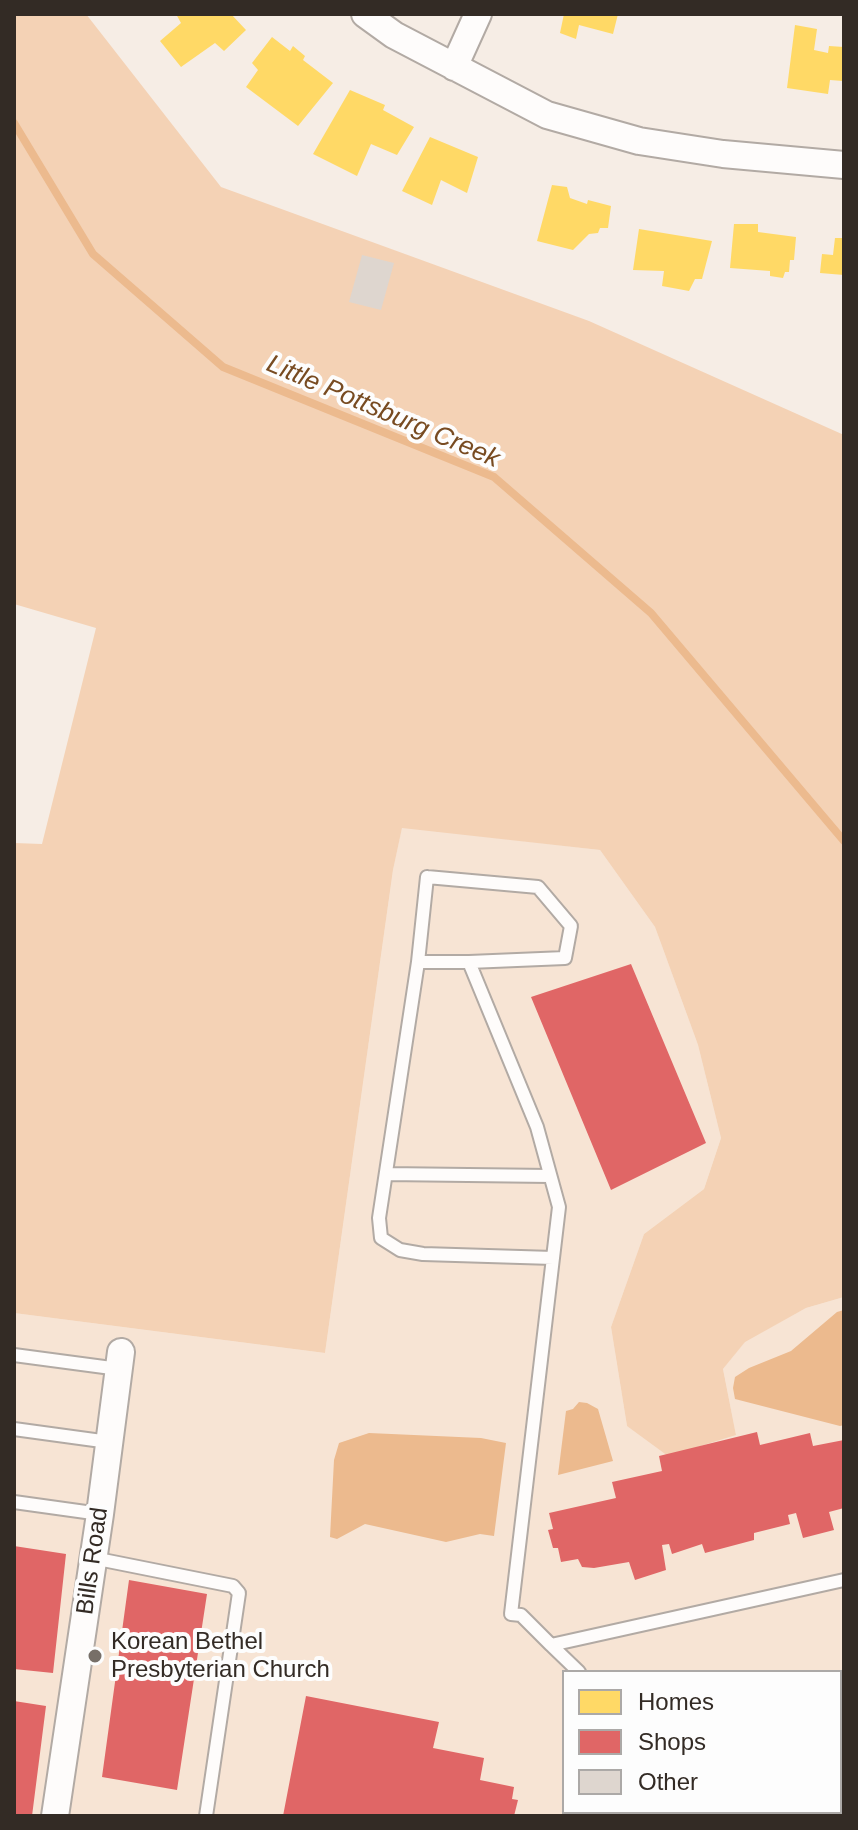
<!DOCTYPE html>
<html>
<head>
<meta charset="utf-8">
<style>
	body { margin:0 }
	#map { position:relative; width:858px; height:1830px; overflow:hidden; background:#f6ede5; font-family:Arial,sans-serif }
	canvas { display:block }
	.frame { position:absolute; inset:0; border:16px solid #332b25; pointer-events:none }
	.legend { position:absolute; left:562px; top:1670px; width:280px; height:144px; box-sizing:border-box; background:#fdfdfd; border:2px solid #aca9a7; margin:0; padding:10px 14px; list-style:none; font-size:24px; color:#332b25 }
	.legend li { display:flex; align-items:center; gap:16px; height:40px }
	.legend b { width:40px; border:2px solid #aca9a7 }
</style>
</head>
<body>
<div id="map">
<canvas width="858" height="1830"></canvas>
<div class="frame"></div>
<ul class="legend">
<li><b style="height:22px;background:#ffd966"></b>Homes</li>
<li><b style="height:22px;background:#e06666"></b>Shops</li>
<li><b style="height:22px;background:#ded6cf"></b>Other</li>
</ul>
</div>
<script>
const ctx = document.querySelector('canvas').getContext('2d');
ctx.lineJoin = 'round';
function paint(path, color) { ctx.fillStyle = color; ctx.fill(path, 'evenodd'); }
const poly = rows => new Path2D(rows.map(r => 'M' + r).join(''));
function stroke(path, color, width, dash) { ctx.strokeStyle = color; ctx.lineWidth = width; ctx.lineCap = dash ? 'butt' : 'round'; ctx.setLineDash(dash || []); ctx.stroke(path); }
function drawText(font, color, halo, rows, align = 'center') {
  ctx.font = font + ' Arial,sans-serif'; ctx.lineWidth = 8; ctx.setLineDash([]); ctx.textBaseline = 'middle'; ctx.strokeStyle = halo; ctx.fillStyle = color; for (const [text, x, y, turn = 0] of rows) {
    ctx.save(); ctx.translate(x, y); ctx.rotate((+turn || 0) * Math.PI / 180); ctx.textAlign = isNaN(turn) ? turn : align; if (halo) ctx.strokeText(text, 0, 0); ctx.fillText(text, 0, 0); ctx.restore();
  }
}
paint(poly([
	[402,827,600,850,655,927,698,1045,721,1138,704,1189,644,1234,611,1327,627,1426,736,1435,723,1369,745,1341,806,1308,844,1297,844,1748,840,1754,840,1672,564,1672,564,1812,798,1812,795,1816,14,1816,14,1313,325,1353,393,870]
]), '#f7e4d4');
paint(poly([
	[14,14,86,14,221,187,589,321,844,435,844,1297,806,1308,745,1342,723,1369,736,1435,668,1456,627,1426,611,1327,644,1234,704,1189,721,1138,698,1045,655,927,600,850,402,828,393,870,325,1353,14,1313,14,843,42,844,96,628,14,604]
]), '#f4d2b5');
paint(poly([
	[844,1310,844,1425,840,1426,735,1399,733,1388,735,1377,749,1368,791,1351,837,1312],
	[579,1402,587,1403,598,1409,613,1461,558,1475,566,1411,573,1409],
	[369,1433,481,1438,506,1443,494,1536,480,1534,446,1542,365,1524,337,1539,330,1537,334,1460,339,1443]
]), '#ecba8e');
paint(poly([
	[176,14,231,14,246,30,224,51,215,43,181,67,160,41,181,23],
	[564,14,618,14,613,34,579,25,576,39,560,33],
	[795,25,817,29,814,50,828,53,829,46,844,47,843,81,830,80,828,94,787,88],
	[272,37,290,51,293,46,305,56,303,60,333,83,298,126,246,87,258,70,252,63],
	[350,90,385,105,383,110,414,127,397,155,371,144,357,176,313,154],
	[430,137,478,157,467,193,441,180,432,205,402,191],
	[552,185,567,187,570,198,587,204,588,200,611,206,608,228,600,228,598,233,589,234,573,250,537,241],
	[734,224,758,224,758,232,796,237,794,260,790,260,789,272,785,272,783,278,770,276,770,271,730,268],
	[639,229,712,241,702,279,695,279,689,291,662,286,664,271,633,270],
	[835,238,844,238,844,275,820,273,822,254,833,255]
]), '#ffd966');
paint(poly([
	[631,964,706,1143,611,1190,531,997],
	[757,1432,760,1445,810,1433,813,1446,844,1440,844,1508,829,1512,834,1530,803,1538,796,1513,788,1515,790,1524,754,1533,754,1540,705,1553,702,1544,672,1554,669,1544,662,1545,666,1570,635,1580,629,1562,594,1568,582,1567,578,1559,561,1562,558,1548,553,1548,548,1530,553,1529,549,1513,616,1498,612,1482,662,1471,659,1456],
	[14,1546,66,1554,53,1673,14,1669],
	[129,1580,207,1594,177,1790,102,1777],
	[306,1696,439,1722,433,1748,484,1758,480,1780,514,1787,512,1799,518,1800,514,1816,283,1816],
	[14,1701,46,1706,32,1816,14,1816]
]), '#e06666');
stroke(poly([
	[14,123,93,254,223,367,494,477,651,613,844,841]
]), '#ecba8e', 8);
paint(poly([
	[362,255,394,263,381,310,349,302]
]), '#ded6cf');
const service = poly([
	[427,877,538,887,571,926,565,958,469,962,418,962,427,877],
	[418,962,379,1218,381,1238,400,1250,423,1254,553,1258],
	[469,962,537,1127,559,1207,511,1614,521,1615,551,1645,844,1580],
	[386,1174,550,1176],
	[14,1355,119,1369],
	[14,1429,109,1442],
	[14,1502,100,1514],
	[93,1558,233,1586,239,1593,206,1816],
	[551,1645,579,1672],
	[598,1816,603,1812]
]);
const minor = poly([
	[365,14,394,35,547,115,639,141,723,154,844,165],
	[454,67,478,14],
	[55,1816,100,1514,121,1352]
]);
stroke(service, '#b2aaa4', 16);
stroke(minor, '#b2aaa4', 30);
stroke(service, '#fefcfb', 12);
stroke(minor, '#fefcfb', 26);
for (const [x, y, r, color] of [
	[95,1656,8,"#776f68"]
]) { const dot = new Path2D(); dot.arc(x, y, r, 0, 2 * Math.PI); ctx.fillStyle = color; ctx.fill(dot); stroke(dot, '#fdfdfd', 3); }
drawText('24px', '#332b25', '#fdfdfd', [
	["Bills Road",93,1561,-82]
]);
drawText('24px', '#332b25', '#fdfdfd', [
	["Korean Bethel",111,1642],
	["Presbyterian Church",111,1670]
], 'left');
drawText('italic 26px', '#784b21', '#fdfdfd', [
	["Little Pottsburg Creek",383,412,23]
]);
</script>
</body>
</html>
